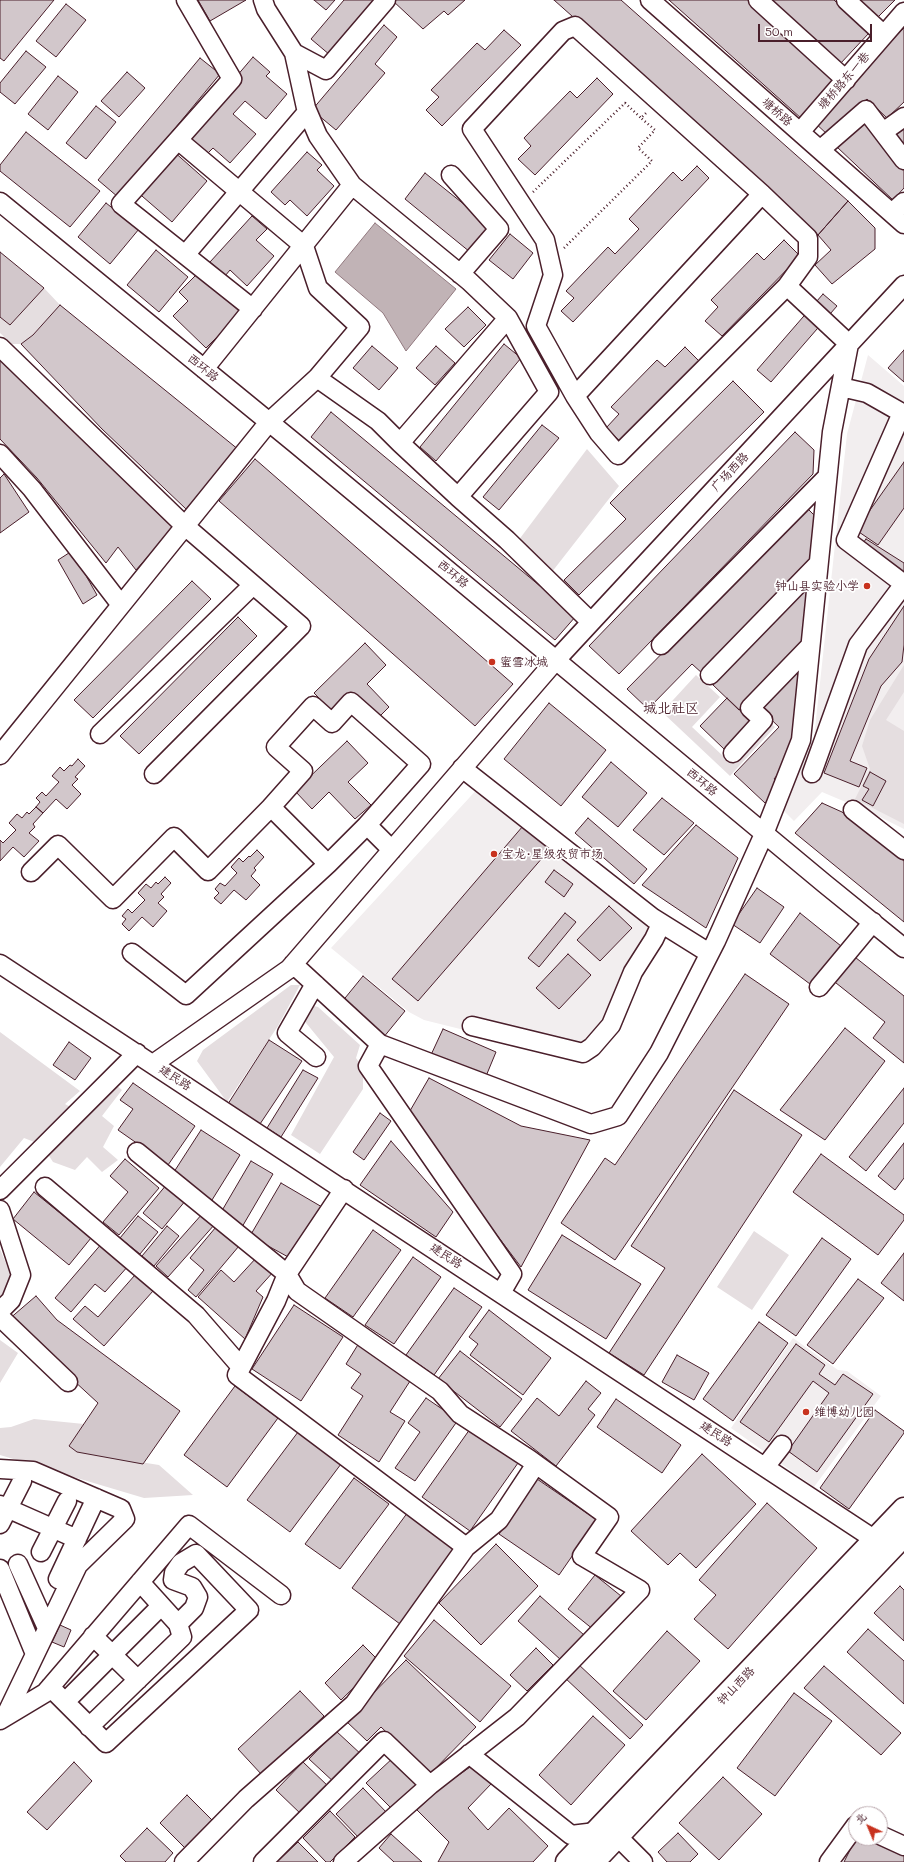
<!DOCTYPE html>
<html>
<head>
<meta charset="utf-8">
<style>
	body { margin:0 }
	#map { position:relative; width:904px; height:1862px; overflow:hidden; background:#fff; font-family:Mali,"LXGW WenKai TC",sans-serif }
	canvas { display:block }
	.north { position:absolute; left:848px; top:1806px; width:40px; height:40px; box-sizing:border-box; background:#fff; border:1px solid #b7a5aa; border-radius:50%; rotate:316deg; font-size:11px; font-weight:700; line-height:16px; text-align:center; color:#4a1f2b }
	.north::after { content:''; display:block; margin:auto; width:14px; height:18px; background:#c8321e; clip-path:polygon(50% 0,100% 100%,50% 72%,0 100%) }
	.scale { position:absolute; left:758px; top:24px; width:114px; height:18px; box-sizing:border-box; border:2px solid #4a1f2b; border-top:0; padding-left:5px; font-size:12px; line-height:14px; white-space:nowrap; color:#4a1f2b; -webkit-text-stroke:3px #fff; paint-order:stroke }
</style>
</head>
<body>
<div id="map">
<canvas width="904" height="1862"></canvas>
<div class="north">北</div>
<div class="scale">50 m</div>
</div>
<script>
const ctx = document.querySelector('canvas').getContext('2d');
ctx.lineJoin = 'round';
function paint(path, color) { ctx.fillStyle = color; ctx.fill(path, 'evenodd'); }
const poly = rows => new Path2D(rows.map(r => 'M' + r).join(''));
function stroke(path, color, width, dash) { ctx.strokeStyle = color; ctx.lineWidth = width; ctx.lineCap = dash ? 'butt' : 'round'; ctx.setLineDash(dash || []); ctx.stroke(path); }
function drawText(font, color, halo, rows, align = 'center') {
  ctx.font = font + ' Mali,"LXGW WenKai TC",sans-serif'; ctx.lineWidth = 3.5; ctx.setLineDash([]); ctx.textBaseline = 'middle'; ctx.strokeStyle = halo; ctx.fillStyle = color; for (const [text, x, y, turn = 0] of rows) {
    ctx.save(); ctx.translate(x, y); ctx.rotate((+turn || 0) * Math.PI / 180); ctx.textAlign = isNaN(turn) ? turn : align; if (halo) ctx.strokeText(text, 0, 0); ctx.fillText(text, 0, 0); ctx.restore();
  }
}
paint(poly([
	[868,355,904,386,904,829,874,814,822,792,794,821,780,807,814,738,847,434],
	[481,785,660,924,581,1059,424,1020,409,1012,331,948],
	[793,1338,838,1370,847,1371,881,1396,814,1487,731,1428]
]), '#f2eeef');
paint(poly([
	[44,288,60,305,33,335,21,344,12,344,0,333,0,317,10,325],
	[587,449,619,486,548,577,515,545],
	[904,665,904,692,886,720,904,731,904,824,855,799,870,769,862,746,870,720],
	[696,675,720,697,692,727,722,755,761,714,775,727,730,776,662,712],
	[291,985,300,985,278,1026,227,1102,197,1061,203,1050],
	[310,1005,318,1007,360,1045,356,1058,363,1068,363,1089,320,1154,291,1135,334,1057,302,1018],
	[0,1032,80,1091,65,1104,85,1115,115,1084,122,1090,102,1116,114,1126,103,1147,118,1160,102,1172,87,1157,75,1170,53,1162,42,1145,24,1138,0,1167],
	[754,1231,789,1255,752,1310,717,1287],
	[0,1249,14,1283,0,1297],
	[0,1340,18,1353,0,1383],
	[34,1419,84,1424,69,1446,77,1452,159,1465,193,1495,144,1498,0,1455,0,1428,11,1427]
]), '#e5dee0');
const water = poly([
	[375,223,456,289,406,351,383,313,335,272,375,223]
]);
paint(water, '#c1b3b6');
stroke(water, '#91787e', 1);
const building = poly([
	[0,0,54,0,4,61,0,58,0,0],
	[198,0,246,0,210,21,198,0],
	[314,0,335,0,326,10,314,0],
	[344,0,377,0,330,55,311,39,344,0],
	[392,0,465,0,448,15,444,11,423,29,392,0],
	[554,0,621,0,848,201,818,235,554,0],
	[669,0,749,0,838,79,802,119,669,0],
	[771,0,834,0,869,33,840,64,771,0],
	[858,0,895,0,877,18,858,0],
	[66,4,86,20,56,57,36,41,66,4],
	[384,25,397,37,375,64,385,73,336,130,312,110,384,25],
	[904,28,904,102,887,118,867,99,828,135,813,121,904,28],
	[504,30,521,45,442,126,426,110,439,97,431,90,477,43,485,50,504,30],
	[26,51,46,67,15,104,0,92,0,83,26,51],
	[253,57,270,72,266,76,287,94,266,119,245,101,233,114,256,134,230,163,213,148,206,155,185,137,253,57],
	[200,58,220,74,118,197,98,180,200,58],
	[127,72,145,88,119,117,101,101,127,72],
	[58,76,78,92,48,130,28,114,58,76],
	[597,78,613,94,535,175,518,159,531,146,524,138,570,91,577,98,597,78],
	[96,106,116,122,86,159,66,143,96,106],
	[865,115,904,167,904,188,893,200,837,147,865,115],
	[904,126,904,153,891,137,904,126],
	[26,132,100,191,70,227,0,171,0,165,26,132],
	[172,150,207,181,172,222,135,190,172,150],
	[307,152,322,165,317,170,334,186,307,216,290,200,285,205,271,192,307,152],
	[697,166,709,178,573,322,561,311,574,298,566,291,608,247,615,254,639,229,629,219,673,172,682,181,697,166],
	[425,173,491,226,470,252,405,199,425,173],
	[848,201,875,228,875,249,832,284,815,265,831,250,818,235,848,201],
	[106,203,139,229,110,264,78,237,106,203],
	[252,216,267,229,256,240,274,256,247,286,230,270,225,276,210,262,252,216],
	[510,234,533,253,513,279,489,260,510,234],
	[784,240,800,256,722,336,705,321,718,307,711,300,757,253,764,260,784,240],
	[156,250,188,277,159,312,127,285,156,250],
	[0,252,44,288,10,325,0,317,0,252],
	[199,272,244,316,223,338,219,335,206,348,173,316,188,301,179,292,199,272],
	[823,294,837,306,771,382,757,370,823,294],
	[60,305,239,450,186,509,102,429,21,344,33,335,60,305],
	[468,307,486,325,464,347,445,329,468,307],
	[504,344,521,358,436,461,420,447,504,344],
	[372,346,398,368,379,390,353,368,372,346],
	[436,346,455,363,435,385,416,368,436,346],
	[685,347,701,363,622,443,606,428,619,414,611,407,657,360,665,367,685,347],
	[904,350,904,382,888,368,904,350],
	[0,358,173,528,136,570,118,547,106,563,37,478,0,439,0,358],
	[733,381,764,412,579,595,564,580,626,519,610,503,733,381],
	[331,412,576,616,555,640,311,437,331,412],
	[542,425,559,438,499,510,483,497,542,425],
	[795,432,814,450,813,474,619,674,589,646,795,432],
	[255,459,513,684,475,726,219,501,255,459],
	[904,462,904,508,878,545,856,530,904,462],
	[4,474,29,512,0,533,0,478,4,474],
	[806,507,816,517,813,562,703,674,692,664,648,709,627,689,806,507],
	[866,539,904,563,904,576,860,547,866,539],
	[72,551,97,595,83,604,58,560,72,551],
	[192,581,211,599,93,718,74,700,192,581],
	[806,585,812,592,807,639,739,710,712,684,806,585],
	[904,606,904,645,902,662,881,686,850,761,867,768,859,787,824,773,869,659,904,606],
	[238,617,257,636,139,754,120,736,238,617],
	[365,643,386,665,367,684,389,707,377,719,331,710,314,693,365,643],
	[793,666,805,680,797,720,793,725,800,732,792,757,774,779,781,786,765,803,734,774,779,727,756,705,793,666],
	[727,698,751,721,724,749,700,726,727,698],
	[549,703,606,750,561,806,504,759,549,703],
	[347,741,368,763,348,782,371,805,355,819,329,792,312,809,295,791,347,741],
	[78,759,85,766,75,777,78,779,72,785,81,794,67,809,56,799,43,813,36,807,40,802,36,798,42,792,46,796,59,782,52,776,60,767,64,771,70,765,72,766,78,759],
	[611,762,647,793,618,827,582,797,611,762],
	[870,772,886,781,873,806,862,800,869,789,863,786,870,772],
	[662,798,694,823,664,855,633,830,662,798],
	[822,803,842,812,904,861,904,922,795,833,822,803],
	[36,807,43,813,33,824,35,827,29,833,39,841,24,857,13,847,0,861,0,840,3,843,16,830,9,823,17,814,22,818,27,812,29,814,36,807],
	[588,818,647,869,634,884,575,833,588,818],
	[696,825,738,858,706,928,642,885,696,825],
	[523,826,550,849,418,1001,392,979,523,826],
	[257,850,264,857,254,868,256,870,251,876,260,885,246,900,234,890,221,904,214,898,219,893,215,889,220,883,225,886,237,873,231,867,239,858,243,862,249,856,250,857,257,850],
	[554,870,573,884,564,897,545,882,554,870],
	[165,877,171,883,161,894,164,897,158,903,167,911,153,927,142,917,129,931,122,924,126,919,122,916,128,909,132,913,145,900,138,893,146,884,151,888,156,882,158,884,165,877],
	[757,888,784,907,760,943,732,924,757,888],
	[609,906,632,928,600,961,577,940,609,906],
	[565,913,576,922,539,967,528,958,565,913],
	[800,913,841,946,810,984,770,954,800,913],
	[841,946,904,996,904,1063,873,1038,885,1022,821,971,841,946],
	[568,954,591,975,559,1009,536,988,568,954],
	[745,974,789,1004,615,1260,561,1223,605,1158,615,1165,745,974],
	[363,976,405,1011,383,1038,341,1003,363,976],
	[845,1028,885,1061,825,1140,780,1110,845,1028],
	[443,1029,496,1052,484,1081,430,1057,443,1029],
	[269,1040,302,1061,258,1127,226,1107,269,1040],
	[69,1042,91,1058,75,1080,53,1065,69,1042],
	[303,1070,318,1078,281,1137,267,1128,303,1070],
	[429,1078,521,1126,590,1140,521,1267,407,1116,429,1078],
	[133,1083,195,1126,168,1165,118,1130,133,1109,120,1100,133,1083],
	[904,1088,904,1123,866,1171,849,1157,904,1088],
	[734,1090,802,1135,644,1375,609,1353,665,1268,631,1246,734,1090],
	[380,1113,391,1121,364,1160,353,1152,380,1113],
	[201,1130,240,1155,212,1200,172,1175,201,1130],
	[391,1141,453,1212,436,1237,360,1185,391,1141],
	[904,1143,904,1178,895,1190,878,1176,904,1143],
	[821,1154,904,1215,904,1220,878,1255,793,1192,821,1154],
	[125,1159,159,1188,119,1235,103,1222,128,1192,110,1176,125,1159],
	[251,1161,273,1174,242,1227,220,1214,251,1161],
	[281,1183,322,1207,290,1258,250,1236,281,1183],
	[167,1184,186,1200,162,1229,143,1213,167,1184],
	[34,1192,91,1238,69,1265,13,1219,34,1192],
	[203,1213,215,1224,168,1277,156,1266,203,1213],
	[138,1216,158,1232,140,1254,120,1238,138,1216],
	[167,1226,179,1236,154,1266,142,1256,167,1226],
	[216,1227,239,1246,196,1297,188,1290,204,1270,190,1258,216,1227],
	[373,1230,401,1250,353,1317,325,1298,373,1230],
	[562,1235,641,1284,606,1339,528,1290,562,1235],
	[822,1238,851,1259,796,1336,766,1315,822,1238],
	[103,1242,129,1265,105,1292,95,1284,71,1312,55,1298,103,1242],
	[904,1253,904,1301,881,1283,904,1253],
	[257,1257,274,1271,256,1291,263,1297,245,1339,198,1297,221,1270,234,1282,257,1257],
	[413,1257,441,1277,394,1344,365,1325,413,1257],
	[135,1275,153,1291,104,1346,73,1319,85,1306,98,1317,135,1275],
	[858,1279,884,1298,833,1364,807,1345,858,1279],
	[454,1288,482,1307,434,1375,406,1355,454,1288],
	[36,1296,57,1320,180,1411,143,1464,77,1452,69,1446,98,1403,8,1320,36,1296],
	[294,1305,343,1337,301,1401,252,1369,294,1305],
	[489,1310,551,1358,523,1395,470,1355,478,1344,469,1337,489,1310],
	[759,1322,788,1343,733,1421,703,1399,759,1322],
	[359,1343,412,1378,390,1412,405,1421,379,1462,338,1435,363,1396,351,1388,361,1374,346,1364,359,1343],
	[796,1344,825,1365,819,1374,835,1385,843,1374,873,1394,817,1472,788,1451,829,1393,813,1381,769,1442,740,1422,796,1344],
	[460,1351,522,1399,500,1427,438,1379,460,1351],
	[677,1355,709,1373,694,1400,662,1382,677,1355],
	[586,1381,601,1393,588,1409,595,1415,556,1466,511,1431,537,1398,559,1416,586,1381],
	[235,1386,278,1418,227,1487,184,1455,235,1386],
	[426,1398,458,1420,415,1481,395,1468,420,1432,408,1423,426,1398],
	[616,1399,681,1445,662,1473,597,1427,616,1399],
	[875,1410,904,1431,904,1433,849,1509,820,1488,875,1410],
	[470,1429,518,1463,470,1531,422,1497,470,1429],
	[298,1432,341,1464,290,1532,247,1500,298,1432],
	[702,1454,756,1504,696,1568,680,1553,668,1565,631,1531,702,1454],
	[354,1478,389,1504,340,1569,305,1544,354,1478],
	[537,1479,597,1520,559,1575,499,1534,537,1479],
	[767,1503,817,1548,728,1649,694,1619,716,1595,699,1580,767,1503],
	[408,1512,456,1547,400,1624,352,1588,408,1512],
	[496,1544,538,1586,481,1645,439,1603,496,1544],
	[595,1575,621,1596,594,1630,568,1609,595,1575],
	[900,1586,904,1590,904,1641,874,1613,900,1586],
	[540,1596,584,1635,561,1660,518,1621,540,1596],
	[434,1620,511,1686,480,1722,404,1656,434,1620],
	[60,1625,71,1630,64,1647,52,1642,60,1625],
	[868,1629,904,1661,904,1704,847,1652,868,1629],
	[667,1631,700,1661,646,1720,613,1691,667,1631],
	[363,1645,380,1662,341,1700,325,1683,363,1645],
	[536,1648,553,1665,527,1691,510,1675,536,1648],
	[406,1660,476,1727,430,1774,381,1727,367,1741,346,1721,406,1660],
	[577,1663,643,1725,630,1739,564,1677,577,1663],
	[824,1666,901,1733,881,1755,804,1688,824,1666],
	[300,1691,324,1716,262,1775,238,1749,300,1691],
	[794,1693,832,1721,775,1796,737,1768,794,1693],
	[593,1716,625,1745,571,1805,539,1775,593,1716],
	[336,1731,363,1756,336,1784,309,1759,336,1731],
	[394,1757,419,1783,392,1809,366,1783,394,1757],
	[74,1762,92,1781,47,1830,27,1812,74,1762],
	[303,1762,330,1788,303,1816,276,1790,303,1762],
	[473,1765,492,1783,468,1808,488,1830,509,1808,548,1846,533,1862,438,1862,449,1842,417,1810,439,1789,473,1765],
	[723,1777,762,1814,719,1860,679,1823,723,1777],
	[363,1788,388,1814,361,1840,336,1814,363,1788],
	[187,1795,213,1821,186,1849,160,1823,187,1795],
	[330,1811,355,1837,330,1862,326,1862,303,1838,330,1811],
	[147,1828,173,1853,165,1862,126,1862,120,1856,147,1828],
	[678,1833,698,1854,690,1862,667,1862,658,1852,678,1833],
	[391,1834,422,1862,394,1862,379,1848,391,1834],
	[856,1838,873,1838,904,1854,904,1862,844,1862,856,1838],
	[298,1842,318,1862,277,1862,298,1842]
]);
paint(building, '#d2c7cb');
stroke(building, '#4a1f2b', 1);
const minor = poly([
	[186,0,232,79,121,204,253,309],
	[263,0,266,9,294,53,326,70,386,0],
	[650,0,904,224],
	[758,0,846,80],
	[846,0,884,35],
	[800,132,904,12],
	[883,132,904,117],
	[820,150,866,110,904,160],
	[451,175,499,229,460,274],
	[352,185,469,281,508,318,549,392,458,497,400,443,508,318],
	[0,202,296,444,825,884,904,948],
	[892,213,904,202],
	[185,255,307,112],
	[0,347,185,526,301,626,154,774],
	[204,369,352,185,318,136,306,108,294,53],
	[317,378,378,421,400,443],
	[841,387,867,393,904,414],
	[575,396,599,433,618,455,787,286],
	[0,454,32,489,121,605],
	[458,497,507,540,591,622],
	[661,645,827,477],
	[710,675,818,564],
	[100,734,253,585],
	[733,753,763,720,750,708,810,646],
	[0,755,269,422,317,378,360,327,318,288,304,246,178,140],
	[462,768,653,918,709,953],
	[812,773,858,645,904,584,846,540,902,413],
	[271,807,303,771,276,747,313,706,332,723,351,702,421,764,367,825],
	[853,810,904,850],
	[31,872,58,845,113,899,174,837,208,871,271,807,328,864,367,825,392,850],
	[132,953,186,995,328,864],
	[0,964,886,1547],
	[293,964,380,1044,591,1124,618,1116,659,1053,716,941,764,834,801,740,832,432,849,344,787,286,808,257,808,238,762,194,575,396,536,326,553,275,545,240,472,129,563,31,575,26,762,194],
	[315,984,287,1033,316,1057],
	[819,987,873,922],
	[472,1026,583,1053,592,1047,611,1025,633,972,654,939,661,924],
	[380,1044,368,1066,512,1274,501,1293],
	[153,1064,289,969,556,660,904,285],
	[137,1152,287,1274,297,1291,440,1391,460,1414,529,1459,609,1517,582,1556,640,1590,517,1717,430,1785,343,1862],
	[45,1187,196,1315,241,1367],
	[0,1190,137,1053],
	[0,1210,21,1275,11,1300,0,1311],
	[0,1317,68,1382],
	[765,1467,782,1445],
	[0,1469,33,1471,121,1509,125,1519,78,1565,5,1717],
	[0,1505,77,1539],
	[0,1524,22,1481],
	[466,1547,499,1520,536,1464],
	[41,1552,67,1501],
	[18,1564,47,1628],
	[0,1569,35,1654],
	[58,1579,96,1498],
	[93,1636,138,1680],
	[50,1687,106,1743,249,1610,196,1554,181,1563,174,1573,173,1580,192,1587,198,1597,194,1608,178,1624,140,1582],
	[65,1702,161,1606],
	[0,1720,45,1693,189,1525,281,1595],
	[89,1727,182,1637,178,1624],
	[469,1754,571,1835,596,1832],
	[880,1835,904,1846],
	[617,1836,643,1862],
	[184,1862,246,1799,354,1704,466,1547,237,1375,276,1301,287,1274,344,1189],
	[263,1862,384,1741,430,1785],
	[829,1862,856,1825]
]);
const major = poly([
	[567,1862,904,1509],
	[593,1862,904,1535]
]);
stroke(minor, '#4a1f2b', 21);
stroke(major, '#4a1f2b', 25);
stroke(poly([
	[533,192,625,103,641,118],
	[564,248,652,161,638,148,655,130,641,118,647,112]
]), '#4a1f2b', 2.5, [1, 3]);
stroke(minor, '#fff', 18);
stroke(major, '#fff', 22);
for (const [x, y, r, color] of [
	[867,586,4,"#c8321e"],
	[492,662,4,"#c8321e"],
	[494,854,4,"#c8321e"],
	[806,1412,4,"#c8321e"]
]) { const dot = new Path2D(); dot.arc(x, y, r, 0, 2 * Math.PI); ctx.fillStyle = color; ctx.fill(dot); stroke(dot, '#fff', 1.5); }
drawText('12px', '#4a1f2b', '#fff', [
	["塘桥路东一巷",844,81,-49],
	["塘桥路",777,112,41],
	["西环路",203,368,39],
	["广场西路",730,472,-47],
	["西环路",453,574,40],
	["西环路",702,782,40],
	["建民路",175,1078,33],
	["建民路",446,1256,33],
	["建民路",716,1434,33],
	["钟山西路",736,1686,-46]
]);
drawText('12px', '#4a1f2b', '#fff', [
	["钟山县实验小学",859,586,"right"],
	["蜜雪冰城",500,662],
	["宝龙·星级农贸市场",502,854],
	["维博幼儿园",814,1412]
], 'left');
drawText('14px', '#4a1f2b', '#fff', [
	["城北社区",671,709]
]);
</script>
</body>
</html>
